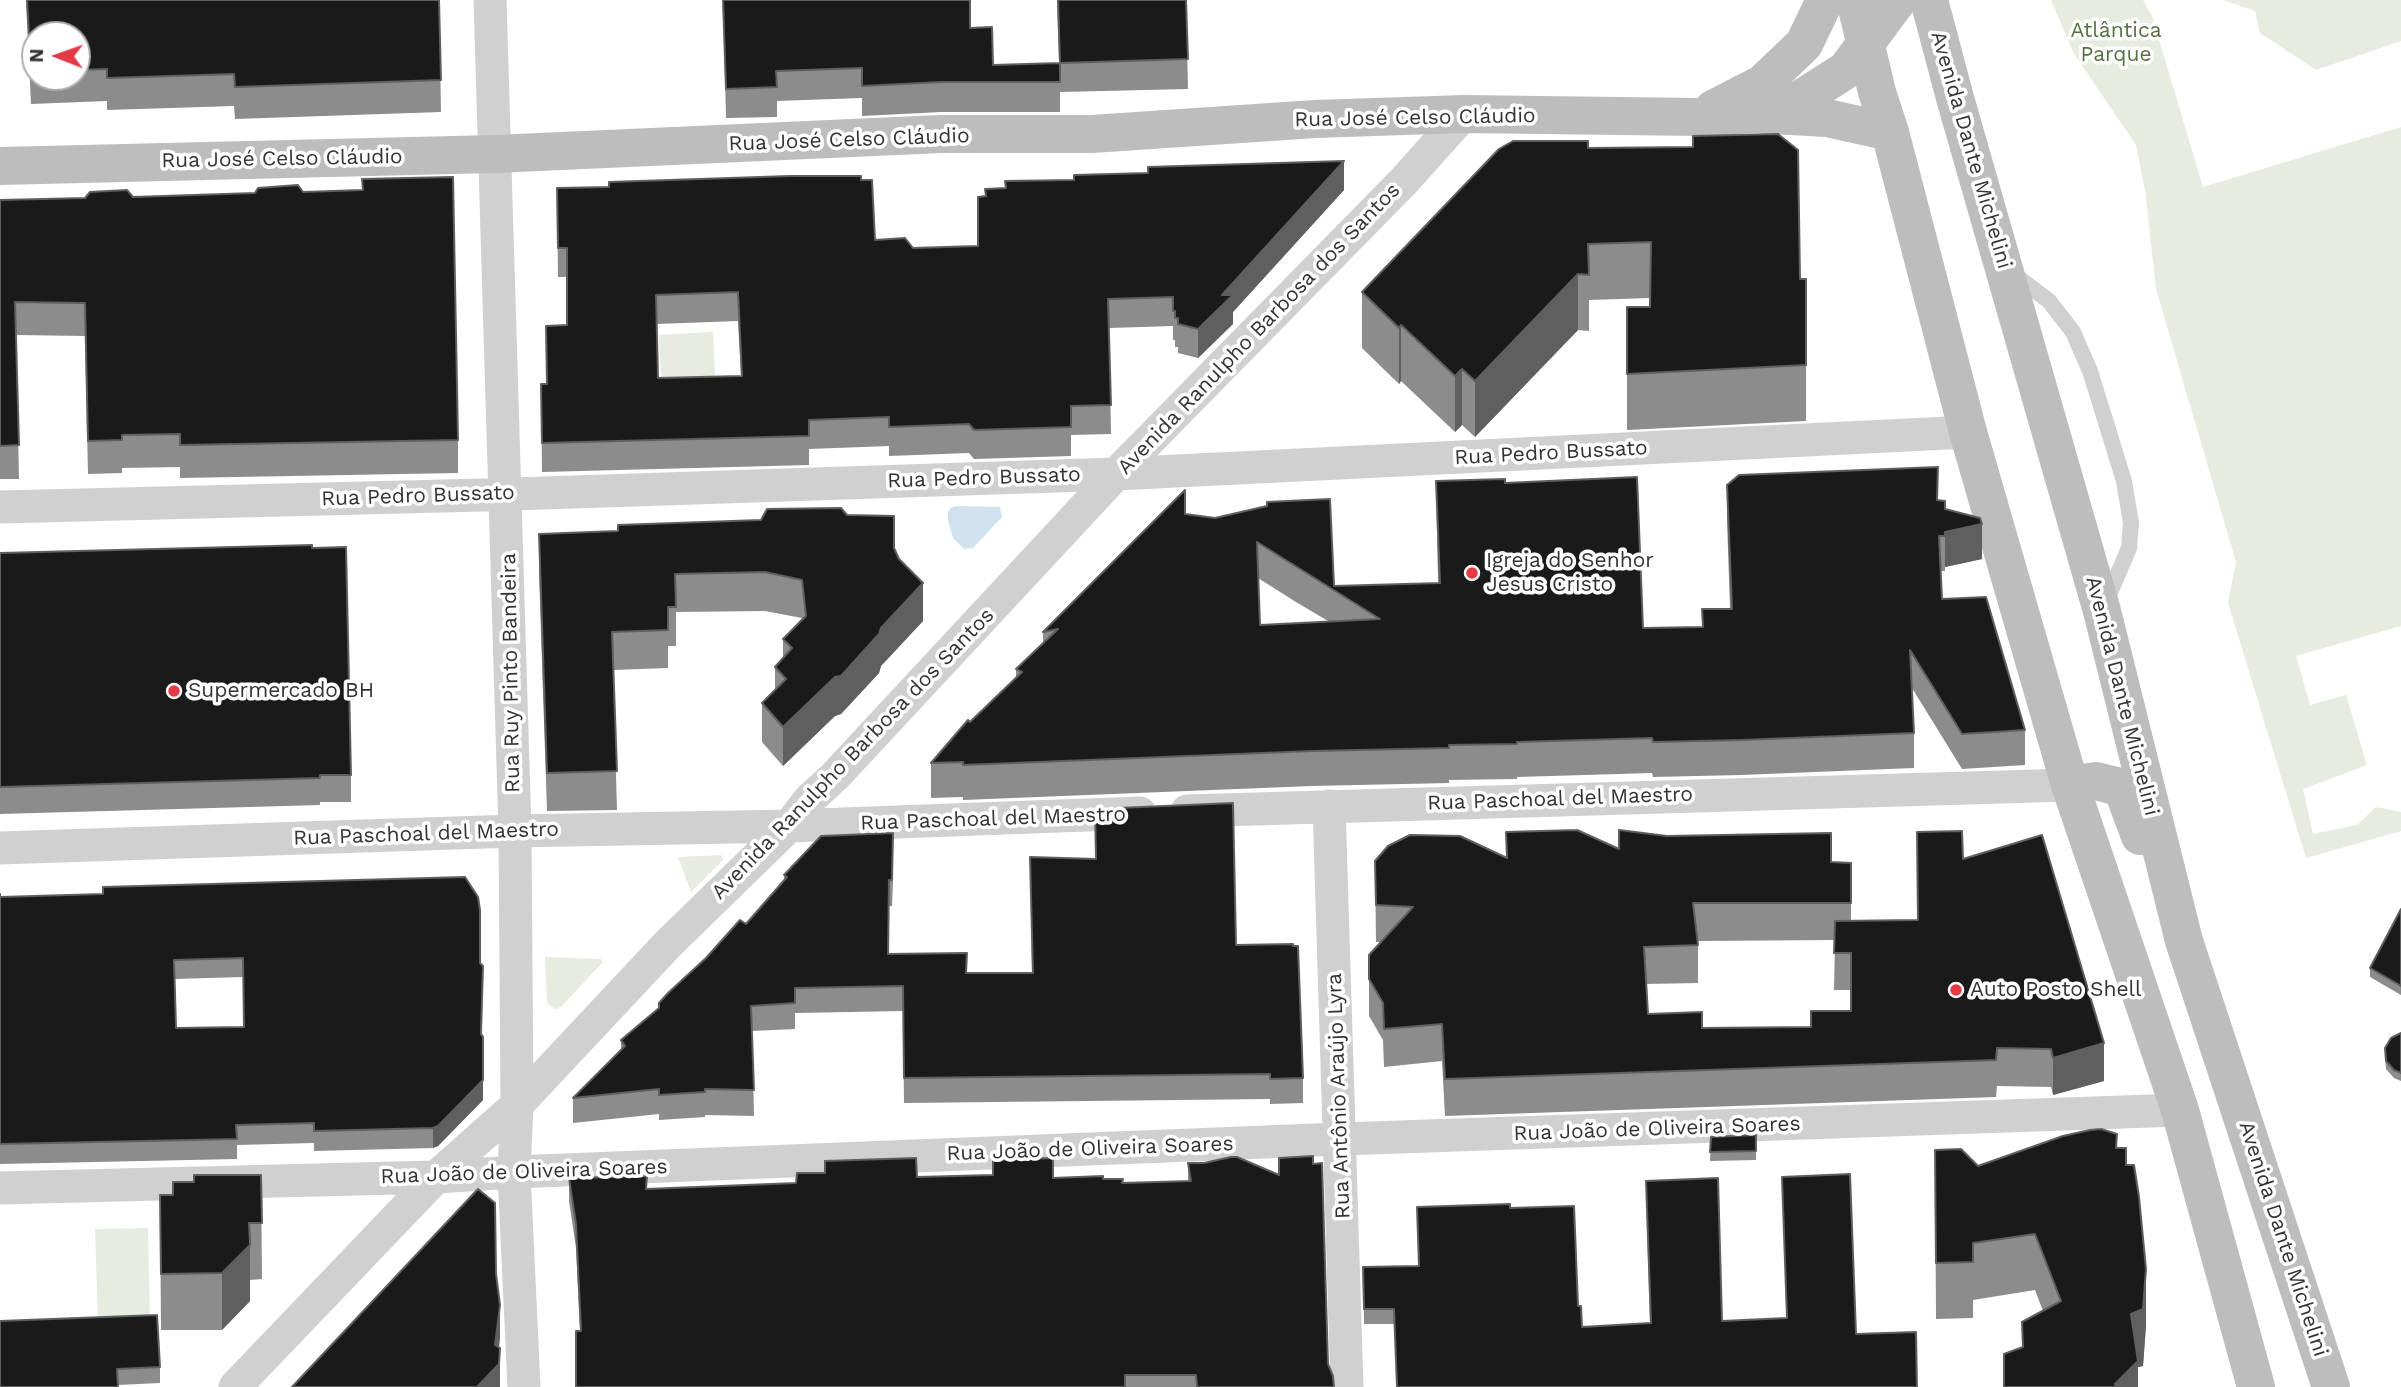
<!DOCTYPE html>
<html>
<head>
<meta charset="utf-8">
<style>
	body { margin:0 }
	#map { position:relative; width:2401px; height:1387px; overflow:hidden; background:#fff; font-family:"Work Sans",sans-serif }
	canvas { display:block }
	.north { position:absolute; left:21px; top:21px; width:70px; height:70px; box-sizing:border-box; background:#fff; border:2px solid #adadad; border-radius:50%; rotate:271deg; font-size:19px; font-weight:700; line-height:28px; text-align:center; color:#333 }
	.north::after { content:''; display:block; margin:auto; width:24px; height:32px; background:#e63946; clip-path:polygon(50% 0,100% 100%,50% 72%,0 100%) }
</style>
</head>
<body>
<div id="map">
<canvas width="2401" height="1387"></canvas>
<div class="north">N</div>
</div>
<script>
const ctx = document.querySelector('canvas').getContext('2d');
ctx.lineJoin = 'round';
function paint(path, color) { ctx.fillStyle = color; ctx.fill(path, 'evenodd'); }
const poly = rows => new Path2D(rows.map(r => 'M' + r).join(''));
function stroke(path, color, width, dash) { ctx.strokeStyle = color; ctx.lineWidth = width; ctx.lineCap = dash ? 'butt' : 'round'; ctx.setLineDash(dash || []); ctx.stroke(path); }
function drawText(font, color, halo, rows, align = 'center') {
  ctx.font = font + ' "Work Sans",sans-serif'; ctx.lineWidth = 7; ctx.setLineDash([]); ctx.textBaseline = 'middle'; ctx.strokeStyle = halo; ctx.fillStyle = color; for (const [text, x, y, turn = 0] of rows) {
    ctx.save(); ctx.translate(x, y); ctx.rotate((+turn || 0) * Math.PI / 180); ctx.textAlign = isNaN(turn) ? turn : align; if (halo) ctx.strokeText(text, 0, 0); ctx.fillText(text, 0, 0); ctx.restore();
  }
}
paint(poly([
	[2051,0,2143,0,2152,16,2203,187,2401,127,2401,626,2296,656,2310,705,2346,695,2367,765,2303,789,2313,834,2357,825,2376,807,2401,812,2401,831,2306,858,2228,603,2236,562,2156,289,2145,190,2136,145,2074,54],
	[2223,0,2401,0,2401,41,2316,70,2260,33,2255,11],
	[713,332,716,394,662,396,659,335],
	[721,855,723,860,691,892,678,857],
	[545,957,602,959,602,963,561,1007,555,1009,547,1003],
	[148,1228,150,1320,98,1321,95,1229]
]), '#e6ecdf');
paint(poly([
	[957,506,1000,507,1002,517,973,548,964,549,953,538,948,520,948,512,951,508]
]), '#cfe2ee');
stroke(poly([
	[2012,273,2049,301,2073,332,2090,371,2124,481,2131,523,2129,548,2106,602]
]), '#d0d0d0', 16);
stroke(poly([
	[490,0,515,831,517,1105,514,1172,524,1387],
	[0,507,483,495,1116,474,1968,432],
	[1329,806,1347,1387],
	[1187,811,2070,785],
	[0,848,515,831,789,826,1140,813],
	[0,1188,436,1177,514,1172,1341,1139,2180,1110],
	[235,1387,436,1177,517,1105,667,945,789,826,809,800,835,776,1116,474,1403,182,1464,114]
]), '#d0d0d0', 33);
stroke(poly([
	[1855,0,1877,92,1890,132,1968,432,2070,785,2180,1110,2256,1387],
	[1929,0,1955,98,2102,611,2184,941,2331,1387],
	[1713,109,1762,84,1804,44,1825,0],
	[1771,109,1799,100,1846,70,1898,0],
	[0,166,495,154,941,134,1092,134,1315,119,1464,114,1697,117,1755,114,1827,118,1890,132],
	[2070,785,2096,781,2116,786,2124,793,2140,836]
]), '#bdbdbd', 38);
paint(poly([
	[26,0,439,0,441,112,235,119,234,106,107,110,107,101,31,104],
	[35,35,77,35,77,77,35,77],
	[723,0,970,28,993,65,1059,63,1057,0,1186,0,1188,89,1060,92,1060,112,941,112,862,116,862,98,777,101,777,117,726,118],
	[1588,148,1800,279,1806,279,1806,421,1627,430,1627,307,1650,307,1650,298,1589,300,1589,331,1578,330,1475,437,1462,425,1455,432,1401,381,1399,384,1362,348,1362,292],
	[861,180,875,240,913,248,978,246,1344,190,1233,312,1233,324,1198,358,1178,353,1178,347,1175,347,1175,340,1173,340,1173,326,1109,328,1111,434,1071,435,1071,456,974,459,969,453,889,456,889,446,809,449,809,465,542,472,541,384,546,384,567,325,567,277,558,277,557,188],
	[738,321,741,376,658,378,657,324],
	[133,197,458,440,458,473,180,478,180,467,122,468,122,473,88,474,85,336,16,335,19,479,0,479,0,200],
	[1436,481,1505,483,1643,628,1702,627,1702,609,1730,609,1727,520,1727,485,1938,500,1982,559,1945,567,1945,571,1941,571,1942,599,2025,730,2025,765,1962,769,1912,688,1914,733,1914,768,1741,775,1653,777,1652,773,1517,777,1517,779,1449,780,1449,783,1312,786,963,800,963,797,931,798,931,763,970,722,1016,677,1016,669,1043,644,1043,632,1185,514,1215,518,1334,586,1438,583],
	[1258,578,1296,602,1328,621,1260,625],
	[847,515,894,548,923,621,881,666,879,673,841,714,835,716,783,766,762,742,762,703,775,690,775,667,783,658,783,639,802,618,765,611,676,612,676,646,668,646,668,668,613,670,617,810,547,811,539,573,539,534,618,531,761,520],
	[312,548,351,775,351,802,320,802,320,805,0,814,0,553],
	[1095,809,1236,945,1303,1078,1303,1103,1270,1104,1270,1099,904,1103,903,1011,795,1013,795,1029,752,1031,754,1116,705,1115,705,1117,659,1120,659,1114,573,1123,573,1098,621,1049,621,1040,659,1008,746,924,784,880,784,875,893,858,892,906,889,906,888,954,967,973,1032,973,1030,857,1095,859],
	[1506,832,1619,849,1851,863,1851,921,1918,920,1917,832,1963,859,2104,1081,2053,1095,2051,1087,1997,1086,1996,1097,1445,1116,1442,1061,1384,1067,1383,1040,1369,1016,1369,955,1380,942,1376,942,1375,861,1506,858],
	[1835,940,1834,990,1851,990,1851,1011,1811,1027,1702,1028,1648,1014,1646,984,1698,983,1698,941],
	[0,894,0,897,480,963,483,1100,438,1146,433,1148,314,1151,314,1143,237,1145,237,1159,0,1164],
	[243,977,244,1027,176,1028,175,979],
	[2401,909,2401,995,2370,977,2370,968],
	[2401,1033,2401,1081,2394,1078,2386,1069,2385,1057,2385,1048],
	[1756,1135,1756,1160,1710,1161,1711,1137],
	[2117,1148,2126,1165,2146,1325,2143,1366,2138,1367,2138,1387,2004,1387,2004,1354,2022,1347,2022,1322,2043,1311,2035,1290,1973,1300,1973,1318,1936,1319,1935,1150,1978,1166],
	[1188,1163,1279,1175,1313,1164,1328,1364,1334,1387,576,1387,580,1331,576,1248,569,1201,569,1178,647,1189,796,1183,917,1177,1053,1178,1103,1179,1122,1183,1188,1181],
	[261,1175,262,1279,250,1280,250,1301,222,1330,161,1330,160,1195,173,1195,194,1182],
	[1782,1177,1856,1334,1394,1324,1364,1324,1363,1267,1418,1266,1510,1208,1578,1306,1582,1327,1650,1323,1646,1196,1722,1321,1787,1318],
	[0,1321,160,1367,160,1383,118,1385]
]), '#8c8c8c');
paint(poly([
	[1344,161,1344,190,1233,312,1233,324,1198,358,1198,329,1222,295],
	[1578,274,1578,330,1475,437,1475,381],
	[1401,325,1401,381,1399,384,1399,328],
	[1462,369,1462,425,1455,432,1455,376],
	[1945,501,1945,532,1982,524,1982,559,1945,567],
	[923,583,923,621,881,666,879,673,841,714,835,716,783,766,783,727],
	[893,833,893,858,892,906,892,880],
	[483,1037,483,1100,438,1146,433,1148,433,1128],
	[2104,1043,2104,1081,2053,1095,2053,1058],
	[250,1245,250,1301,222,1330,222,1273],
	[2146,1269,2146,1325,2143,1366,2138,1367,2138,1387,2115,1387,2131,1314],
	[500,1305,500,1338,497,1367,500,1348,500,1387,477,1387,495,1345]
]), '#5f5f5f');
const building = poly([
	[27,0,439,0,441,80,235,87,234,74,107,78,107,69,77,70,77,35,35,35,35,72,31,72,27,0],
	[723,0,970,0,970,28,992,27,993,65,1060,63,1060,82,941,82,862,86,862,68,776,71,777,87,726,89,723,0],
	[1058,0,1186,0,1188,59,1060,63,1058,0],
	[1778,134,1798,150,1800,279,1806,279,1806,365,1627,374,1627,307,1650,307,1651,242,1588,244,1589,275,1578,274,1475,381,1462,369,1455,376,1401,325,1399,328,1362,292,1499,149,1513,141,1588,141,1588,148,1693,147,1693,136,1778,134],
	[1344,161,1222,295,1233,295,1198,329,1178,324,1178,318,1175,318,1175,311,1173,311,1173,297,1108,299,1111,405,1071,406,1071,427,974,430,969,424,889,427,889,417,809,420,809,436,542,443,541,384,547,384,546,326,567,325,567,248,558,248,557,188,609,187,609,182,790,176,861,176,861,180,872,180,875,240,905,238,913,248,978,246,978,197,986,196,985,189,1006,188,1005,181,1074,180,1074,175,1148,173,1148,167,1344,161],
	[738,292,742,376,658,378,656,295,738,292],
	[453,177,458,440,180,445,180,434,122,435,122,440,88,441,85,303,15,302,19,445,0,446,0,200,85,198,90,192,127,190,133,197,255,193,258,188,298,185,303,192,363,190,362,179,453,177],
	[1938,467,1937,500,1945,501,1945,509,1980,518,1982,524,1945,532,1945,536,1939,536,1942,599,1986,597,2025,730,1962,734,1910,650,1914,733,1741,740,1653,742,1652,738,1517,742,1517,744,1449,745,1449,748,1312,751,963,765,963,762,931,763,968,720,970,722,1022,672,1016,669,1058,629,1043,632,1185,490,1185,514,1215,518,1267,506,1267,502,1330,499,1334,586,1440,583,1436,481,1505,479,1505,483,1637,477,1643,628,1703,627,1702,609,1732,609,1727,485,1739,475,1938,467],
	[1257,542,1380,619,1260,625,1257,542],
	[841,508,847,515,894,516,894,548,899,559,923,583,881,628,879,634,841,676,835,677,783,727,762,703,786,679,775,667,792,648,783,639,806,616,802,580,765,572,675,574,676,607,668,607,668,630,612,632,617,771,547,773,539,534,618,531,618,525,761,520,767,509,841,508],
	[312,545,312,548,346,547,351,775,320,775,320,778,0,787,0,553,312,545],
	[1233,803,1236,945,1293,944,1293,946,1298,946,1303,1078,1270,1079,1270,1074,904,1078,903,986,795,988,795,1003,751,1006,754,1090,705,1089,705,1092,659,1095,659,1089,573,1098,625,1046,621,1040,659,1008,659,1003,668,993,706,958,740,920,746,924,787,877,784,875,821,836,893,833,892,880,889,880,888,954,967,953,966,973,1033,973,1030,857,1096,859,1095,809,1233,803],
	[1577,830,1619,849,1619,830,1667,836,1831,833,1831,862,1851,863,1851,903,1693,903,1698,945,1644,947,1648,1014,1702,1012,1702,1028,1811,1027,1811,1011,1851,1011,1851,953,1834,953,1835,921,1918,920,1917,832,1962,831,1963,859,2042,835,2104,1043,2053,1058,2051,1049,1997,1048,1996,1060,1445,1079,1442,1024,1384,1029,1383,1003,1369,979,1369,955,1413,907,1376,905,1375,861,1388,846,1410,835,1460,836,1507,858,1506,832,1577,830],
	[465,877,478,897,480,910,480,963,483,966,481,1034,483,1037,483,1080,438,1126,433,1128,314,1131,314,1123,236,1125,237,1139,0,1144,0,894,0,897,103,894,103,887,465,877],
	[243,958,244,1027,176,1028,174,960,243,958],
	[2401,909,2401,986,2370,968,2401,909],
	[2401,1033,2401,1073,2394,1070,2386,1061,2385,1048,2391,1038,2401,1033],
	[2101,1129,2117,1134,2116,1148,2126,1148,2126,1165,2134,1165,2139,1197,2146,1269,2143,1309,2131,1314,2138,1361,2115,1384,2116,1387,2004,1387,2004,1354,2023,1347,2022,1322,2061,1301,2035,1234,1973,1243,1973,1262,1936,1263,1935,1150,1961,1149,1978,1166,2063,1136,2090,1130,2101,1129],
	[1756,1135,1756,1151,1710,1152,1711,1137,1756,1135],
	[1313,1156,1313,1164,1322,1163,1328,1364,1333,1376,1334,1387,1197,1387,1196,1375,1125,1375,1125,1387,576,1387,576,1331,581,1331,576,1224,569,1178,647,1176,646,1189,796,1183,797,1173,825,1173,825,1161,916,1158,917,1177,993,1175,993,1160,1053,1158,1053,1178,1103,1176,1103,1179,1123,1179,1122,1183,1191,1181,1188,1163,1204,1163,1231,1157,1237,1157,1279,1175,1279,1158,1313,1156],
	[1850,1174,1856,1334,1916,1332,1917,1387,1397,1387,1394,1309,1364,1309,1363,1267,1419,1266,1417,1207,1510,1204,1510,1208,1574,1206,1578,1306,1581,1306,1582,1327,1651,1323,1646,1181,1718,1178,1722,1321,1787,1318,1782,1177,1850,1174],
	[194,1175,261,1175,262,1223,249,1223,250,1245,222,1273,161,1274,160,1195,173,1195,173,1182,194,1182,194,1175],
	[478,1189,495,1203,496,1274,500,1305,495,1345,500,1348,499,1364,477,1387,292,1387,478,1189],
	[157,1315,160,1367,117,1369,118,1387,0,1387,0,1321,157,1315]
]);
paint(building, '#1a1a1a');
stroke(building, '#5f5f5f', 2);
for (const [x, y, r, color] of [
	[1472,573,7,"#e63946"],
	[174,691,7,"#e63946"],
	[1956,990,7,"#e63946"]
]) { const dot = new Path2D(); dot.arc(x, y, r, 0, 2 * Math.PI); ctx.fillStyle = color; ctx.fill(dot); stroke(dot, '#fff', 2.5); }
drawText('21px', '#56703f', '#fff', [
	["Atlântica",2116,31],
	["Parque",2116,55]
]);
drawText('21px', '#333', '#fff', [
	["Rua José Celso Cláudio",1415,118,-1],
	["Rua José Celso Cláudio",849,140,-2],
	["Avenida Dante Michelini",1971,150,74],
	["Rua José Celso Cláudio",282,159,-1],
	["Avenida Ranulpho Barbosa dos Santos",1259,329,-46],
	["Rua Pedro Bussato",1551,453,-3],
	["Rua Pedro Bussato",984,478,-2],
	["Rua Pedro Bussato",418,496,-2],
	["Rua Ruy Pinto Bandeira",511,673,-91],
	["Avenida Dante Michelini",2122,696,76],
	["Avenida Ranulpho Barbosa dos Santos",853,754,-46],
	["Rua Paschoal del Maestro",1560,799,-2],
	["Rua Paschoal del Maestro",993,819,-2],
	["Rua Paschoal del Maestro",426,834,-2],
	["Rua Antônio Araújo Lyra",1339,1096,-92],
	["Rua João de Oliveira Soares",1657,1129,-2],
	["Rua João de Oliveira Soares",1090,1149,-2],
	["Rua João de Oliveira Soares",524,1172,-2],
	["Avenida Dante Michelini",2283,1239,72]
]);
drawText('21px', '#333', '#fff', [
	["Igreja do Senhor",1486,561],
	["Jesus Cristo",1486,585],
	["Supermercado BH",188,691],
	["Auto Posto Shell",1970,990]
], 'left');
</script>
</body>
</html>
